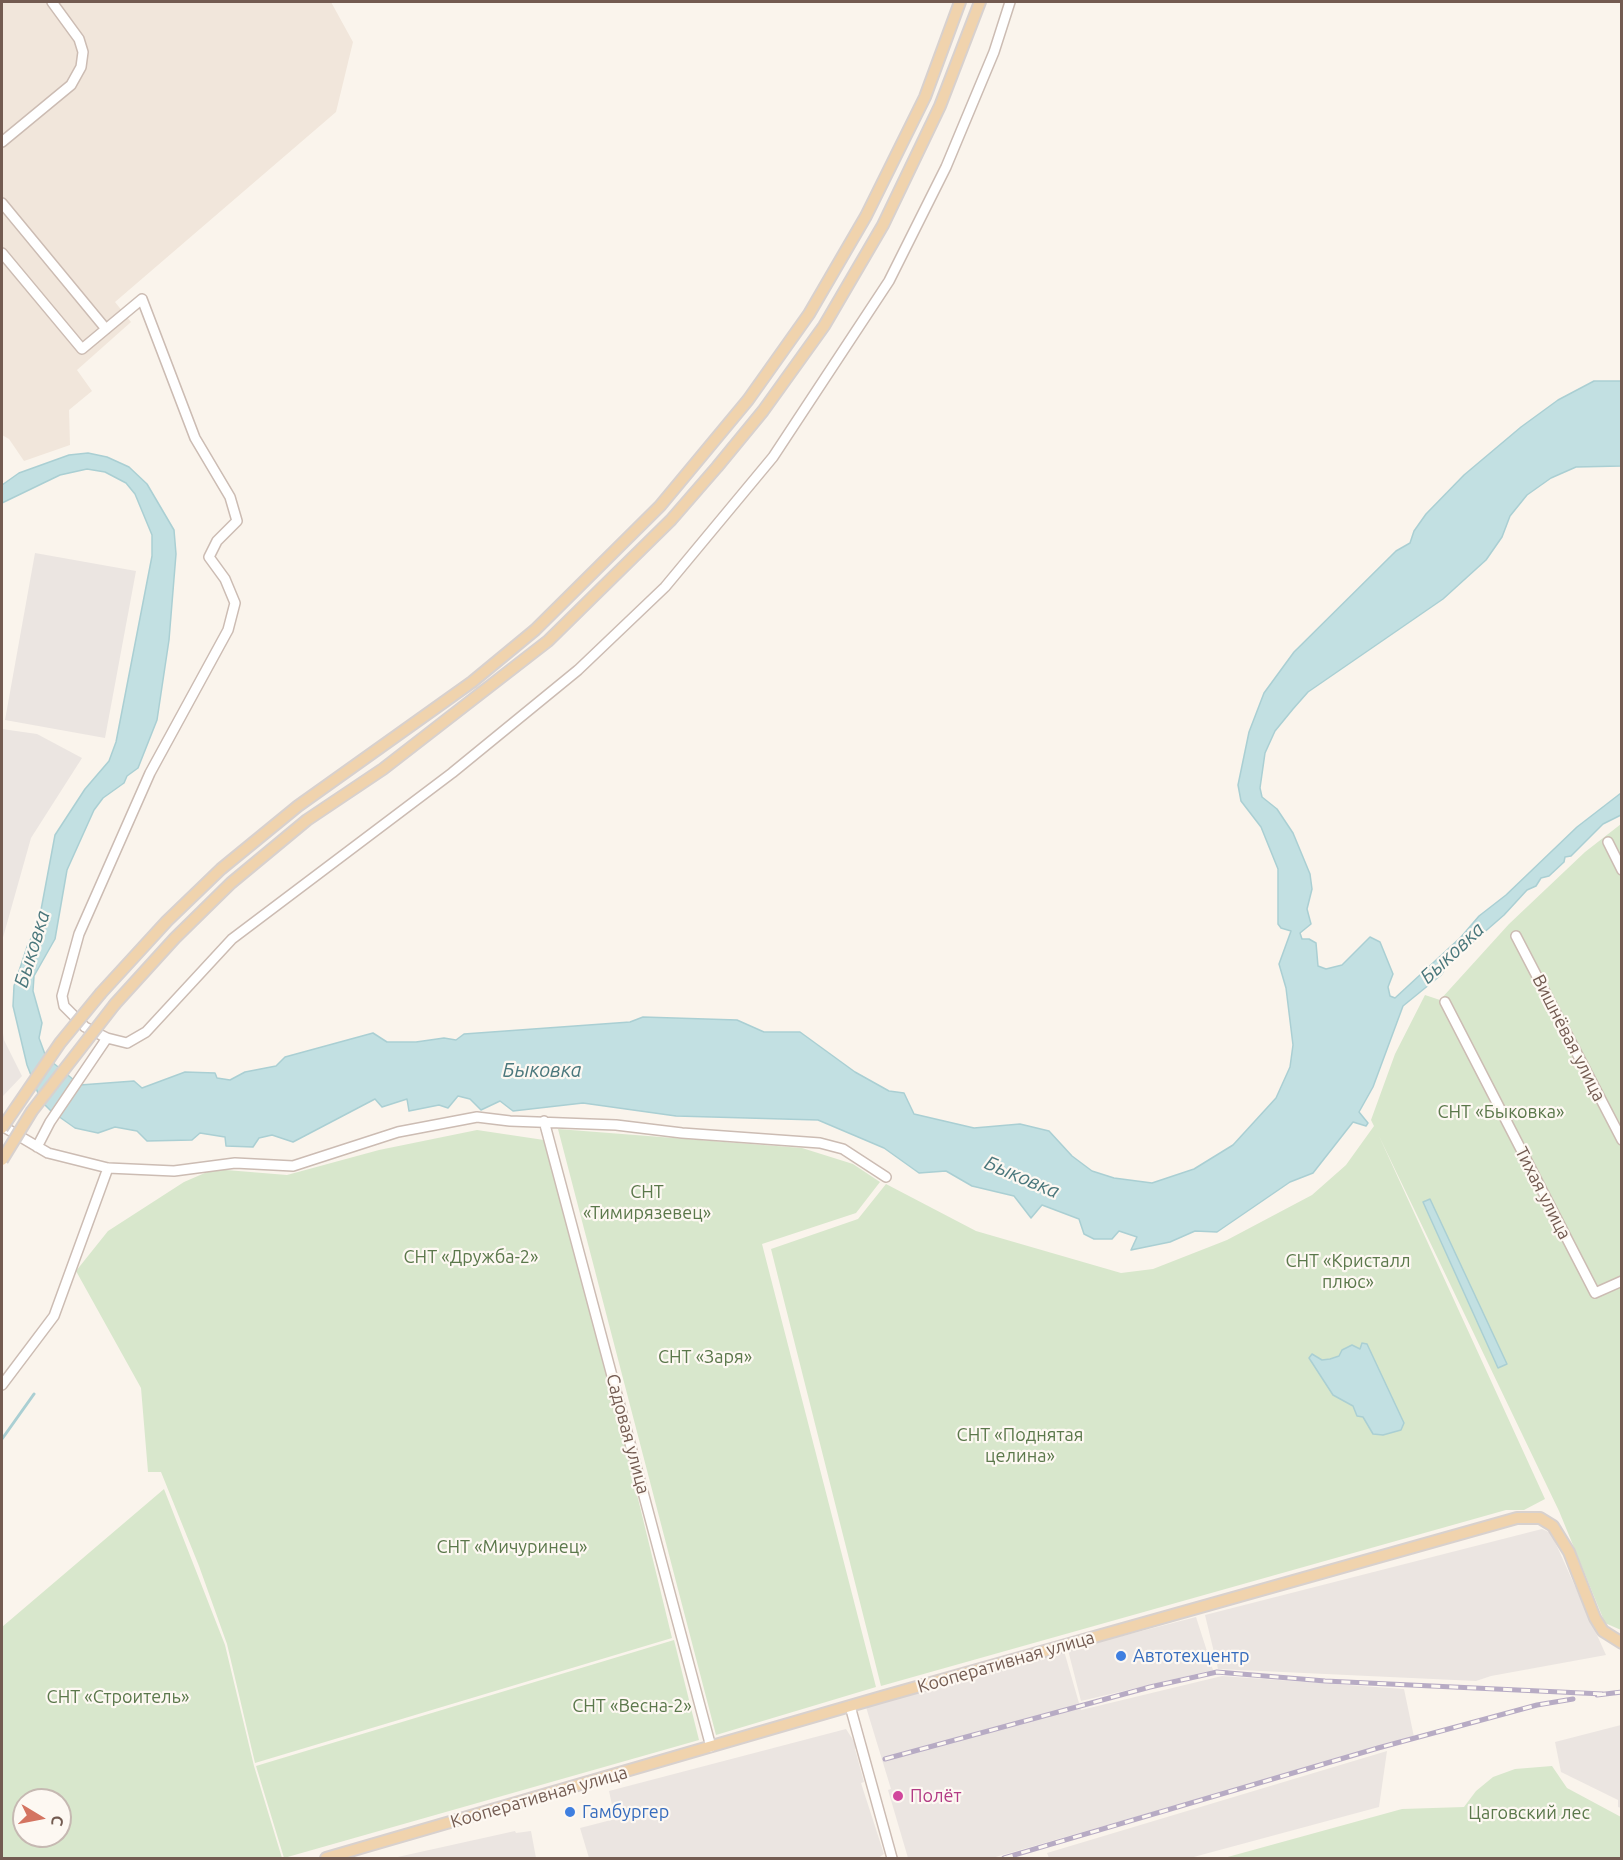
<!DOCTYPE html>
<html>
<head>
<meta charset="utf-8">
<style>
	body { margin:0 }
	#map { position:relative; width:1623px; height:1860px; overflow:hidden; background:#faf4ec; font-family:Ubuntu,sans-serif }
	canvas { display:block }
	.frame { position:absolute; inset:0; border:3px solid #735b51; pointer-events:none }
	.north { position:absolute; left:12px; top:1788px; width:60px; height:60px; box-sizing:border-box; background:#fdf8f2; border:2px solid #c6b9b2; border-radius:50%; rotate:100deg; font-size:16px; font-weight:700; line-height:24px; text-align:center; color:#735b51 }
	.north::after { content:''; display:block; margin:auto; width:21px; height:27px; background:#d47461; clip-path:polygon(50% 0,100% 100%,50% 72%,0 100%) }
</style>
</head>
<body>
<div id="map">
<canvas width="1623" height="1860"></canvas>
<div class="frame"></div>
<div class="north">С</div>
</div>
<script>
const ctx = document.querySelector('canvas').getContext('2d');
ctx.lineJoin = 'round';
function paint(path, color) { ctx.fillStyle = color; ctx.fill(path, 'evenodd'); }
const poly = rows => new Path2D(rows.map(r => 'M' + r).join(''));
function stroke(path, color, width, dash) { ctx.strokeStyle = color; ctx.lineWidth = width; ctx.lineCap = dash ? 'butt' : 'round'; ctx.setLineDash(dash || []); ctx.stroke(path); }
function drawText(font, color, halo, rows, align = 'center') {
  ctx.font = font + ' Ubuntu,sans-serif'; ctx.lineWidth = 4.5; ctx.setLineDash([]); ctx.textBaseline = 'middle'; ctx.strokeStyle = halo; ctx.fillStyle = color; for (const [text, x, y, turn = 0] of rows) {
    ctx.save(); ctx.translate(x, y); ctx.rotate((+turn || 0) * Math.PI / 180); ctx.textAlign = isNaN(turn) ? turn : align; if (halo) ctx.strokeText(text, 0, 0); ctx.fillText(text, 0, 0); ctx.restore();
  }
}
paint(poly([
	[2,2,331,2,353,42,336,112,115,302,131,322,77,370,92,391,69,410,70,445,24,461,9,439,2,435]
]), '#f1e6db');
paint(poly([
	[35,553,136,571,105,738,5,720],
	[2,729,37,734,82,758,31,838,2,941],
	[2,1026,4,1040,22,1076,3,1096],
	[1542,1529,1551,1533,1606,1655,1491,1676,1476,1681,1218,1669,1205,1615],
	[1196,1617,1213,1670,1081,1701,1068,1650],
	[1064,1651,1081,1710,1222,1676,1404,1689,1414,1737,992,1858,908,1858,888,1790,891,1789,866,1707],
	[1621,1725,1622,1725,1621,1808,1618,1807,1618,1800,1561,1772,1555,1742],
	[846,1729,857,1746,855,1749,864,1782,861,1783,884,1854,878,1858,589,1858,580,1828,615,1819,609,1791],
	[1387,1751,1379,1807,1190,1858,1049,1858,1047,1853],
	[515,1831,516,1833,531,1831,536,1858,393,1858]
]), '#ebe5e1');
paint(poly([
	[1621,824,1621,1630,1605,1623,1559,1511,1379,1136,1545,1499,1524,1510,1506,1510,881,1686,771,1249,858,1219,886,1184,976,1231,1121,1273,1153,1269,1227,1240,1312,1195,1346,1165,1374,1126,1371,1120,1395,1054,1425,995,1440,1000,1509,924,1585,852],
	[558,1129,802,1148,853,1164,880,1182,856,1213,762,1244,876,1687,716,1735],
	[477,1130,544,1140,591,1306,672,1638,255,1763,227,1644,199,1566,161,1472,148,1472,141,1388,76,1271,108,1231,184,1182,214,1169,287,1175,379,1150],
	[164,1489,225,1645,254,1766,282,1858,2,1858,2,1627],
	[24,1800,60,1800,60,1836,24,1836],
	[674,1640,699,1740,284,1858,256,1766],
	[1552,1766,1567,1788,1621,1817,1621,1858,1224,1858,1402,1809,1464,1807,1476,1791,1493,1777,1515,1769]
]), '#d8e7cc');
const water = poly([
	[1594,381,1621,381,1621,466,1576,467,1551,478,1527,495,1510,516,1502,537,1486,560,1443,599,1308,692,1293,709,1275,731,1265,753,1260,788,1262,797,1277,809,1293,833,1310,874,1312,889,1307,909,1311,924,1300,933,1302,939,1309,939,1316,943,1318,966,1326,969,1342,965,1370,937,1380,942,1393,974,1388,987,1390,996,1395,998,1461,937,1479,916,1506,895,1577,827,1621,793,1621,815,1603,824,1571,856,1565,857,1564,862,1549,876,1541,878,1536,886,1527,890,1504,915,1449,963,1441,975,1403,1006,1373,1087,1359,1112,1368,1123,1366,1126,1353,1122,1313,1173,1290,1182,1217,1232,1195,1231,1170,1242,1131,1250,1137,1237,1119,1231,1112,1239,1094,1239,1084,1234,1079,1219,1042,1205,1031,1218,1014,1196,972,1186,946,1171,919,1173,884,1148,818,1120,676,1116,583,1103,513,1111,500,1101,481,1110,470,1099,458,1096,448,1108,439,1105,409,1111,407,1099,382,1107,375,1099,293,1142,272,1135,259,1138,253,1147,226,1146,225,1137,200,1133,192,1140,147,1141,137,1131,115,1127,98,1133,75,1128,51,1111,41,1101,27,1065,13,1006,14,986,28,944,38,926,55,835,85,789,109,761,116,742,152,556,152,535,135,494,126,483,105,472,87,469,60,475,2,503,2,485,19,473,69,455,88,453,107,457,129,467,147,484,174,530,176,554,169,640,157,720,138,768,127,776,124,783,103,798,94,810,67,870,55,939,34,976,33,991,42,1023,39,1038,46,1057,80,1085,134,1081,142,1088,185,1072,215,1073,217,1078,230,1080,245,1072,276,1066,285,1057,373,1033,387,1042,416,1042,444,1038,456,1040,464,1034,630,1022,643,1017,737,1020,764,1032,800,1032,855,1072,889,1091,904,1093,914,1114,974,1128,1020,1124,1049,1131,1072,1156,1092,1171,1114,1178,1152,1183,1194,1169,1233,1145,1276,1098,1290,1067,1293,1045,1286,988,1279,964,1291,931,1281,928,1278,924,1278,869,1261,827,1241,801,1238,785,1249,732,1264,693,1294,652,1396,551,1410,543,1414,531,1426,514,1464,475,1521,427,1558,400,1594,381],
	[1430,1199,1507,1364,1498,1368,1423,1202,1430,1199],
	[1362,1343,1367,1344,1404,1423,1401,1430,1383,1435,1373,1434,1363,1417,1357,1416,1353,1406,1333,1395,1309,1358,1312,1354,1322,1360,1330,1359,1339,1356,1342,1350,1352,1345,1360,1349,1362,1343]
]);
paint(water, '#c2e0e2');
stroke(water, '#aacfd3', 1.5);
stroke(poly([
	[2,1439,34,1394]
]), '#aacfd3', 3);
const minor = poly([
	[2,142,71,85,81,67,83,52,79,39,52,2],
	[2,203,106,329],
	[2,253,82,349,142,299,195,438,230,497,237,521,217,541,209,557,225,579,235,603,228,630,150,773,79,934,62,996,64,1006,85,1027,107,1038,127,1043,146,1032,232,939,452,773,578,670,665,587,773,457,889,281,946,167,994,52,1010,2],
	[1608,842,1622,870],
	[1516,936,1622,1140],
	[1445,1002,1595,1293,1622,1281],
	[544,1121,711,1747],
	[2,1126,48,1153,108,1168,174,1171,235,1163,293,1166,398,1132,477,1117,510,1121,616,1125,682,1133,820,1143,843,1149,886,1177],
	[37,1147,50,1122,107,1038],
	[2,1385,54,1316,108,1168],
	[850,1706,892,1858]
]);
const major = poly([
	[101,993,167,921,221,869,298,806,472,682,535,630,660,506,748,400,809,314,866,216,925,97,960,2],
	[115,1004,175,938,231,883,307,820,383,769,548,641,671,520,717,467,763,411,824,326,883,225,940,106,980,2],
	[326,1858,881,1697,1517,1518,1540,1518,1553,1526,1569,1552,1595,1618,1603,1631,1622,1643]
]);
stroke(minor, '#ccbcb3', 12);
stroke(major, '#d8d1ce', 14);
stroke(minor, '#fff', 9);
stroke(major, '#f0d3ad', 10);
const rail = poly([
	[1597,1695,1622,1692],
	[885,1759,1150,1687,1217,1672,1325,1681,1603,1694],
	[1004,1858,1378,1748,1537,1705,1573,1699]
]);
stroke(rail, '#b7abc4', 5);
stroke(rail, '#fdf8f2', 3, [9]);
const majorBridge = poly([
	[2,1128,60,1043,101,993],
	[2,1160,32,1111,115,1004]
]);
stroke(majorBridge, '#d8d1ce', 14, []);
stroke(majorBridge, '#f0d3ad', 10);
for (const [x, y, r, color] of [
	[1121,1656,6,"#3f7fe0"],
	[898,1796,6,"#d1479c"],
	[570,1812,6,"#3f7fe0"]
]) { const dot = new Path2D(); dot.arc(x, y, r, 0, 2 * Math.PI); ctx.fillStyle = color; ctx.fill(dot); stroke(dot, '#fdf8f2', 2); }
drawText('18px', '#735b51', '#fdf8f2', [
	["Вишнёвая улица",1569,1038,63],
	["Тихая улица",1543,1193,63],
	["Садовая улица",628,1434,75],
	["Кооперативная улица",1006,1662,-16],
	["Кооперативная улица",539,1797,-16]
]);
drawText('18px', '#5b784b', '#fdf8f2', [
	["СНТ «Быковка»",1501,1112],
	["СНТ",647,1192],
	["«Тимирязевец»",647,1213],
	["СНТ «Дружба-2»",471,1257],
	["СНТ «Кристалл",1348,1261],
	["плюс»",1348,1282],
	["СНТ «Заря»",705,1357],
	["СНТ «Поднятая",1020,1435],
	["целина»",1020,1456],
	["СНТ «Мичуринец»",512,1547],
	["СНТ «Строитель»",118,1697],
	["СНТ «Весна-2»",632,1706],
	["Цаговский лес",1529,1813]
]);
drawText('18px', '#366cbe', '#fdf8f2', [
	["Автотехцентр",1133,1656],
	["Гамбургер",582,1812]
], 'left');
drawText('18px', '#b23c85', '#fdf8f2', [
	["Полёт",910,1796]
], 'left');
drawText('italic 20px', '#4a777c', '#fdf8f2', [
	["Быковка",32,949,-73],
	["Быковка",1452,953,-43],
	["Быковка",542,1070],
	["Быковка",1022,1177,23]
]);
</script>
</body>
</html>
